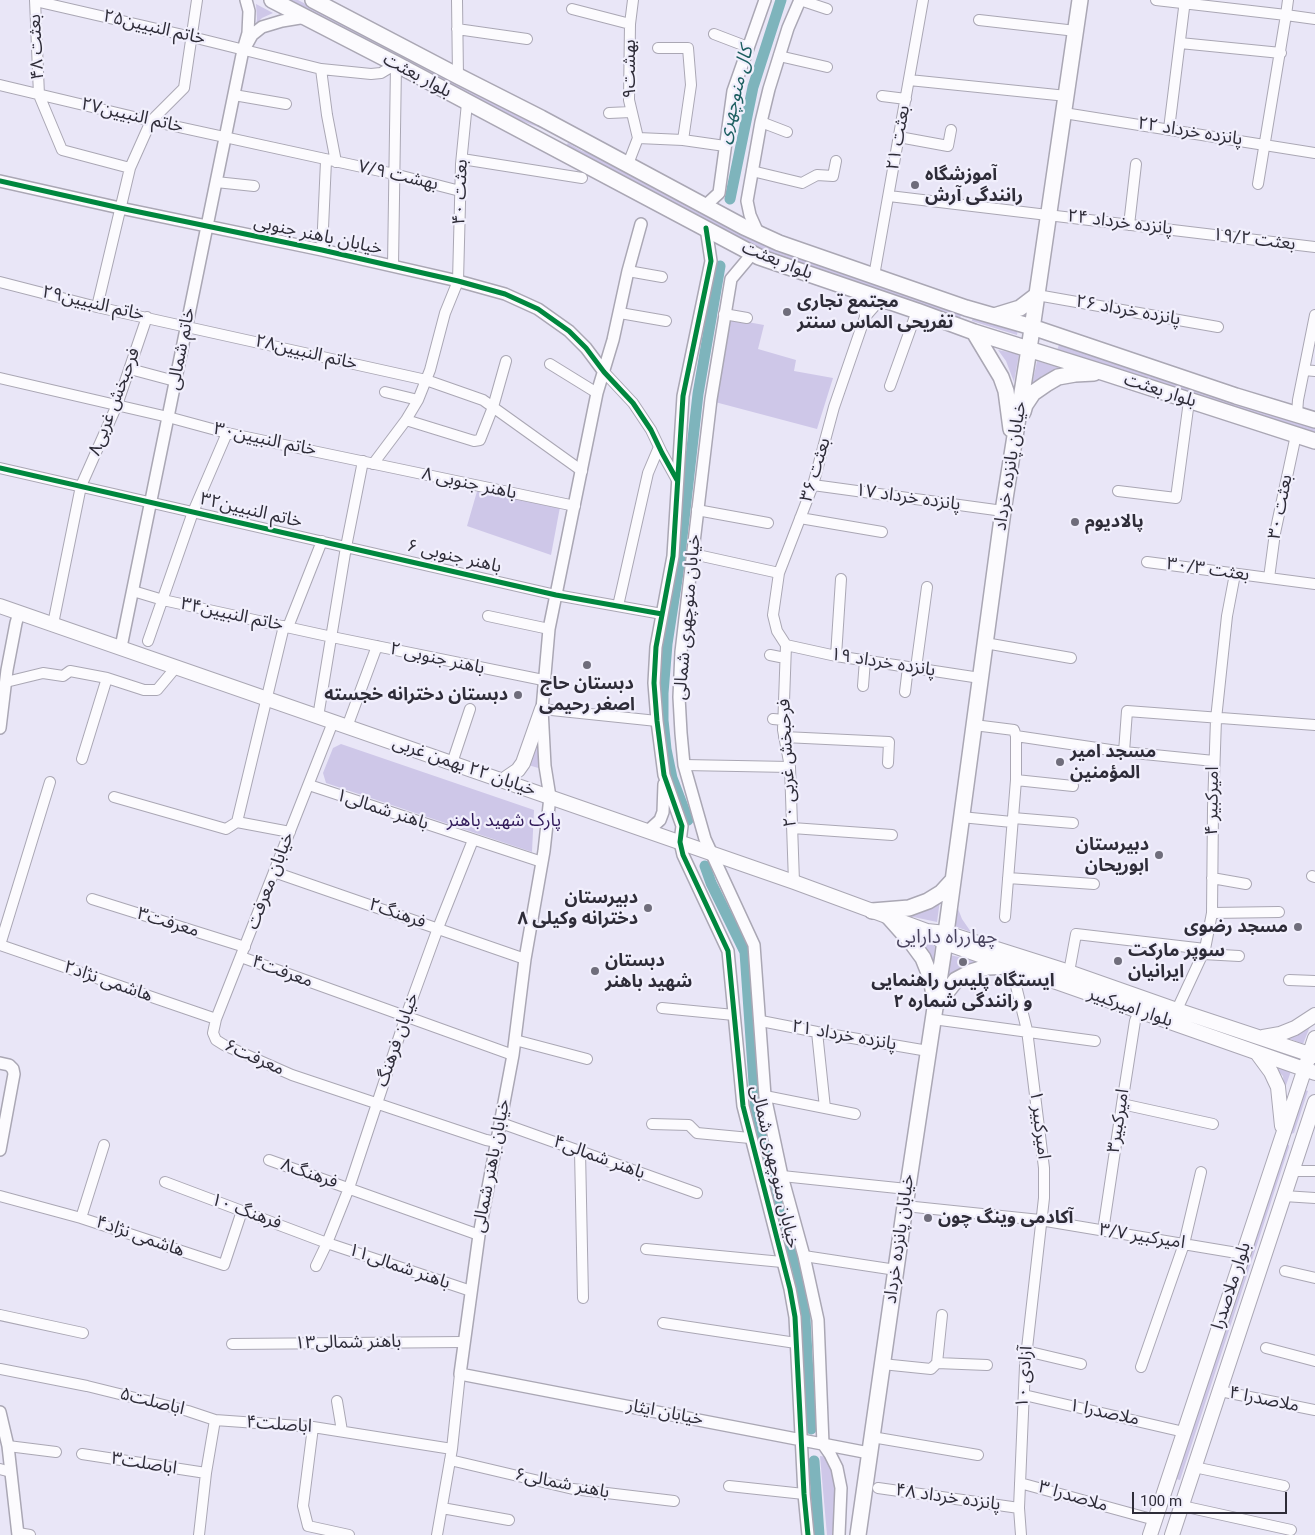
<!DOCTYPE html>
<html>
<head>
<meta charset="utf-8">
<style>
	body { margin:0 }
	#map { position:relative; width:1315px; height:1535px; overflow:hidden; background:#e9e6f7; font-family:Roboto,sans-serif }
	canvas { display:block }
	.scale { position:absolute; left:1132px; top:1492px; width:155px; height:22px; box-sizing:border-box; border:2px solid #2e2c38; border-top:0; padding-left:6px; font-size:15px; line-height:18px; white-space:nowrap; color:#2e2c38; -webkit-text-stroke:4px #f1effc; paint-order:stroke }
</style>
</head>
<body>
<div id="map">
<canvas width="1315" height="1535"></canvas>
<div class="scale">100 m</div>
</div>
<script>
const ctx = document.querySelector('canvas').getContext('2d');
ctx.lineJoin = 'round';
function paint(path, color) { ctx.fillStyle = color; ctx.fill(path, 'evenodd'); }
const poly = rows => new Path2D(rows.map(r => 'M' + r).join(''));
function stroke(path, color, width, dash) { ctx.strokeStyle = color; ctx.lineWidth = width; ctx.lineCap = dash ? 'butt' : 'round'; ctx.setLineDash(dash || []); ctx.stroke(path); }
function drawText(font, color, halo, rows, align = 'center') {
  ctx.font = font + ' Roboto,"Noto Sans Arabic",sans-serif'; ctx.lineWidth = 4.5; ctx.setLineDash([]); ctx.textBaseline = 'middle'; ctx.strokeStyle = halo; ctx.fillStyle = color; for (const [text, x, y, turn = 0] of rows) {
    ctx.save(); ctx.translate(x, y); ctx.rotate((+turn || 0) * Math.PI / 180); ctx.textAlign = isNaN(turn) ? turn : align; if (halo) ctx.strokeText(text, 0, 0); ctx.fillText(text, 0, 0); ctx.restore();
  }
}
paint(poly([
	[288,0,298,0,546,130,511,117],
	[256,4,273,13,262,18,256,24,257,19],
	[568,143,582,151,600,156,736,229,962,312,960,318,772,255,566,146],
	[973,316,1018,329,1017,335,972,321],
	[731,319,764,325,758,349,796,360,794,371,833,378,817,429,715,402],
	[1059,345,1239,404,1315,427,1315,434,1057,350],
	[998,350,1019,354,1014,382,1006,361],
	[1037,361,1060,368,1042,376,1032,385],
	[478,488,560,507,551,555,467,526],
	[536,736,542,769,528,765],
	[341,744,534,810,532,852,326,783,323,773,333,748],
	[940,900,937,922,904,915],
	[955,901,962,919,971,932,954,926],
	[916,939,935,946,933,968],
	[950,955,977,961,959,970,947,982],
	[1198,1022,1297,1056,1299,1061,1192,1023],
	[1311,1024,1303,1044,1285,1037],
	[1271,1064,1291,1071,1284,1091,1283,1076],
	[1302,1089,1308,1091,1294,1133,1291,1134,1288,1132],
	[1285,1144,1289,1145,1289,1147,1180,1480,1176,1479],
	[820,1456,828,1457,836,1480,836,1514,832,1535,827,1535]
]), '#cec7e8');
stroke(poly([
	[730,199,753,87,781,0],
	[688,820,672,778,666,749,663,720,663,693,667,644,678,573,698,394,720,266],
	[705,866,711,883,745,952,756,1112,790,1251,797,1267,804,1300,811,1429],
	[814,1461,819,1535]
]), '#7eb4bc', 11);
const minor = poly([
	[35,0,39,95,62,150,130,168],
	[457,0,458,76],
	[633,0,630,24,629,100,638,138],
	[800,0,827,9],
	[1156,0,1286,15,1288,0],
	[35,1,192,37,321,69,371,74,381,73,396,64],
	[572,9,630,24],
	[979,20,1076,31],
	[457,29,527,39],
	[714,34,748,47],
	[1180,43,1281,53],
	[658,48,688,48,691,85,683,140],
	[779,56,827,67],
	[321,69,327,115,336,162],
	[909,80,1067,96],
	[0,85,151,121,394,174,460,191],
	[234,95,286,104],
	[882,96,906,99],
	[609,113,631,112],
	[1064,113,1315,153],
	[761,122,787,132],
	[1169,129,1185,0],
	[899,137,948,146,951,130],
	[638,138,683,140,725,146],
	[462,159,582,178],
	[628,164,638,138],
	[752,171,802,183,817,175,833,176,836,161],
	[216,182,254,186],
	[1258,184,1286,15,1315,19],
	[889,196,1315,247],
	[1129,225,1136,164],
	[322,250,326,161],
	[393,266,396,64],
	[628,271,662,277],
	[874,276,923,0],
	[0,282,97,307,426,380,483,400,582,471],
	[863,293,865,317],
	[1037,295,1218,327],
	[97,307,130,168,151,121,184,88,197,0],
	[620,313,666,321],
	[724,314,747,318],
	[550,364,597,393],
	[130,369,175,381],
	[1304,370,1315,371],
	[604,372,633,403,651,430,662,453,677,480],
	[0,378,168,417,227,433,575,506],
	[890,386,917,311],
	[385,392,418,400],
	[1297,414,1298,400,1315,315],
	[406,420,474,441,480,440,493,407,506,361],
	[373,464,406,420,418,400,430,370,445,313,458,281,461,164,467,103],
	[0,468,556,595,662,614],
	[813,485,1003,511],
	[1118,491,1176,498,1189,401],
	[697,510,768,523],
	[800,518,882,532],
	[693,554,779,573],
	[1147,562,1315,584],
	[1269,578,1275,533,1296,435],
	[133,591,163,600,332,637,543,680],
	[618,606,648,473,659,447],
	[488,616,549,629],
	[53,624,81,486,117,405,147,317],
	[288,627,322,541],
	[148,641,193,512,227,433],
	[985,643,1071,658],
	[786,645,777,631,773,615,779,573,813,485,834,407,865,317,880,300],
	[786,645,783,730,790,767,794,882],
	[786,645,836,656,980,678],
	[770,655,785,658],
	[836,656,841,579],
	[916,668,927,587],
	[6,682,43,673,63,676,70,671,107,678,144,690,157,690,177,666],
	[863,686,865,660],
	[905,692,908,667],
	[542,709,657,721],
	[318,717,346,547,363,461],
	[773,719,784,720],
	[333,722,216,1019,213,1033,216,1040,224,1045,292,1075,486,1140,497,1142],
	[974,725,1014,730,1016,736,1016,780,1005,917],
	[347,727,377,646],
	[1016,736,1124,752,1214,761],
	[784,737,889,742,888,763],
	[1124,752,1127,711,1315,725],
	[82,759,107,678],
	[452,763,470,709],
	[684,765,790,767],
	[1016,780,1073,786],
	[309,785,542,862],
	[114,797,226,829,237,822,284,626],
	[961,817,1012,822],
	[1013,818,1073,823],
	[237,822,290,832],
	[792,828,892,835],
	[274,872,525,959],
	[1312,876,1315,877],
	[1008,878,1094,884],
	[1212,878,1246,884],
	[92,899,245,947],
	[1212,913,1279,912],
	[0,945,216,1019],
	[0,945,50,782],
	[1203,954,1239,956],
	[241,957,513,1055],
	[1011,966,1027,1030,1044,1168,1044,1198,1025,1366,1019,1508,1021,1535],
	[1069,972,1076,934,1205,949],
	[1289,980,1315,981],
	[662,1008,734,1015],
	[1174,1016,1205,949,1212,913,1213,808,1216,719,1227,616,1235,574],
	[933,1019,1095,1041],
	[761,1021,817,1032,928,1051],
	[817,1032,825,1108],
	[515,1040,587,1059],
	[765,1096,855,1114],
	[1122,1104,1213,1124],
	[501,1123,697,1193],
	[652,1124,689,1125,697,1133,750,1138],
	[580,1151,583,1298],
	[269,1160,479,1235],
	[1292,1171,1315,1171],
	[782,1176,907,1189],
	[165,1182,327,1243,471,1291],
	[0,1196,81,1218,224,1265,242,1211],
	[1284,1196,1315,1198],
	[905,1206,1040,1220,1243,1254],
	[81,1218,104,1145],
	[1103,1231,1122,1104,1135,1021,1139,1011],
	[646,1249,782,1262],
	[804,1256,896,1270],
	[316,1266,327,1243,349,1188,406,1016,438,928,473,840],
	[1285,1271,1315,1278],
	[0,1315,83,1333],
	[663,1323,796,1343],
	[232,1344,463,1342],
	[1266,1348,1315,1361],
	[1026,1351,1081,1364],
	[937,1363,987,1365],
	[937,1363,942,1315],
	[882,1364,931,1369,937,1363],
	[1141,1367,1184,1244,1201,1172],
	[0,1369,87,1386,188,1411,215,1420,313,1427,452,1449],
	[1220,1391,1315,1410],
	[1024,1395,1184,1432],
	[337,1401,342,1431],
	[313,1427,303,1506,308,1526,349,1535],
	[872,1437,978,1455],
	[8,1446,56,1452],
	[82,1454,206,1473],
	[450,1460,573,1489,674,1501],
	[1194,1467,1284,1486],
	[0,1469,11,1472],
	[1020,1483,1155,1520],
	[729,1486,804,1494],
	[878,1488,1019,1508],
	[1182,1506,1291,1530],
	[442,1508,509,1520],
	[18,1533,30,1535],
	[199,1535,206,1473,215,1420],
	[437,1535,452,1449,460,1374]
]);
const tertiary = poly([
	[247,44,252,35,262,27,282,21,306,17],
	[0,181,120,208,322,250,458,281,505,294,538,309,569,331,586,348,604,372],
	[706,205,719,193,733,91,765,0],
	[641,224,628,271,613,340,597,393,549,629,542,709,545,766,550,797,544,851,525,959,513,1055,479,1235,460,1374,869,1453],
	[706,228,711,261,683,396,673,556,656,647,654,683,657,721,664,775,682,826,680,842,683,855,728,951,743,1106,790,1289,795,1317,804,1494,808,1535],
	[758,233,750,215,747,201,761,122,769,89,788,28,800,0],
	[752,254,731,279,711,399,681,652,679,697,681,733,684,765,705,839,754,945,765,1096,782,1176,804,1256,818,1320,823,1444,830,1454,837,1468,841,1488,839,1535],
	[121,647,243,50,248,33,249,11,246,0],
	[0,728,7,670,16,623,19,613],
	[648,831,660,820,663,812,664,784],
	[0,1063,9,1065,13,1069,14,1074,0,1150],
	[0,1412,8,1446,18,1535]
]);
const secondary = poly([
	[0,606,794,882,927,931,946,933,1069,972,1177,1010,1315,1056],
	[502,781,518,770,523,763,542,709],
	[937,938,945,943,1315,1073],
	[1263,1037,1280,1034,1295,1028,1315,1015],
	[1257,1053,1271,1072,1278,1087,1282,1126],
	[1150,1535,1315,1038],
	[1172,1535,1315,1102]
]);
const primary = poly([
	[272,0,396,64,759,257,917,311,974,332,1105,373,1315,441],
	[313,0,458,76,541,118,744,227,779,243,966,308,1032,327,1236,396,1315,420],
	[994,316,1020,308,1037,295],
	[974,332,1001,377,1006,391,1011,429],
	[1023,412,1025,405,1033,393,1046,384,1058,377,1075,374,1094,373],
	[872,911,909,908,928,901,941,893,952,881],
	[888,916,912,943,923,958,931,978,934,995],
	[937,1004,956,980,971,972,987,967,1011,966],
	[858,1535,905,1206,943,955,1003,511,1029,349,1080,0]
]);
stroke(minor, '#aaa7b4', 12);
stroke(tertiary, '#aaa7b4', 14);
stroke(secondary, '#aaa7b4', 16);
stroke(primary, '#aaa7b4', 18);
stroke(minor, '#fcfbfe', 10);
stroke(tertiary, '#fcfbfe', 11);
stroke(secondary, '#fcfbfe', 14);
stroke(primary, '#fcfbfe', 15);
stroke(poly([
	[0,181,120,208,322,250,458,281,505,294,538,309,569,331,586,348,604,372,633,403,651,430,662,453,677,480],
	[706,228,711,261,683,396,673,556,656,647,654,683,657,721,664,775,682,826,680,842,683,855,728,951,743,1106,790,1289,795,1317,804,1494,808,1535],
	[0,468,556,595,662,614]
]), '#00873e', 5);
for (const [x, y, r, color] of [
	[915,185,5,"#6f6d7b"],
	[787,312,5,"#6f6d7b"],
	[1075,522,5,"#6f6d7b"],
	[587,665,5,"#6f6d7b"],
	[518,695,5,"#6f6d7b"],
	[1060,762,5,"#6f6d7b"],
	[1159,855,5,"#6f6d7b"],
	[648,908,5,"#6f6d7b"],
	[1298,927,5,"#6f6d7b"],
	[1118,961,5,"#6f6d7b"],
	[963,962,5,"#6f6d7b"],
	[595,971,5,"#6f6d7b"],
	[928,1218,5,"#6f6d7b"]
]) { const dot = new Path2D(); dot.arc(x, y, r, 0, 2 * Math.PI); ctx.fillStyle = color; ctx.fill(dot); stroke(dot, '#f1effc', 2); }
drawText('18px', '#2e2c38', '#f1effc', [
	["خاتم النبیین۲۵",154,28,13],
	["بعثت ۴۸",37,47,-93],
	["بهشت۹",630,69,-90],
	["بلوار بعثت",417,76,28],
	["خاتم النبیین۲۷",132,116,13],
	["پانزده خرداد ۲۲",1190,132,9],
	["بعثت ۲۱",899,138,-80],
	["بهشت ۷/۹",398,176,13],
	["بعثت ۴۰",461,192,-88],
	["پانزده خرداد ۲۴",1120,223,7],
	["خیابان باهنر جنوبی",318,236,12],
	["بعثت ۱۹/۲",1254,240,7],
	["بلوار بعثت",777,261,22],
	["خاتم النبیین۲۹",93,304,13],
	["پانزده خرداد ۲۶",1128,311,10],
	["خاتم شمالی",182,349,-79],
	["خاتم النبیین۲۸",306,353,13],
	["بلوار بعثت",1160,391,18],
	["فرحبخش غربی۸",115,402,-69],
	["خاتم النبیین۳۰",265,440,12],
	["خیابان پانزده خرداد",1011,466,-81],
	["بعثت ۳۶",816,470,-73],
	["باهنر جنوبی ۸",469,484,12],
	["پانزده خرداد ۱۷",908,498,8],
	["بعثت ۳۰",1281,507,-79],
	["خاتم النبیین۳۲",251,511,13],
	["باهنر جنوبی ۶",454,557,13],
	["بعثت ۳۰/۳",1208,570,8],
	["خاتم النبیین۳۴",232,615,12],
	["خیابان منوچهری شمالی",688,617,-85],
	["باهنر جنوبی ۲",437,659,12],
	["پانزده خرداد ۱۹",883,663,9],
	["فرحبخش غربی ۲۰",788,763,-93],
	["خیابان ۲۲ بهمن غربی",464,767,19],
	["امیرکبیر ۴",1213,801,-89],
	["باهنر شمالی۱",382,810,18],
	["خیابان معرفت",271,881,-69],
	["فرهنگ۲",397,914,19],
	["معرفت۳",168,923,17],
	["معرفت۴",282,972,20],
	["هاشمی نژاد۲",108,982,19],
	["بلوار امیرکبیر",1130,1008,19],
	["پانزده خرداد ۲۱",844,1036,10],
	["خیابان فرهنگ",398,1040,-71],
	["معرفت۶",254,1058,24],
	["امیرکبیر۳",1119,1121,-81],
	["امیرکبیر ۱",1039,1125,83],
	["باهنر شمالی۴",599,1158,20],
	["خیابان باهنر شمالی",492,1166,-79],
	["خیابان منوچهری شمالی",774,1167,77],
	["فرهنگ۸",309,1174,19],
	["فرهنگ ۱۰",246,1212,20],
	["هاشمی نژاد۴",140,1237,19],
	["امیرکبیر ۳/۷",1142,1237,9],
	["خیابان پانزده خرداد",900,1239,-82],
	["باهنر شمالی۱۱",399,1267,19],
	["بلوار ملاصدرا",1232,1286,-72],
	["باهنر شمالی۱۳",348,1343,-1],
	["آزادی ۱۰",1025,1377,-86],
	["ملاصدرا ۴",1264,1400,11],
	["اباصلت۵",152,1402,14],
	["خیابان ایثار",665,1413,11],
	["ملاصدرا ۱",1104,1413,12],
	["اباصلت۴",279,1425,4],
	["اباصلت۳",144,1464,9],
	["باهنر شمالی۶",562,1484,11],
	["ملاصدرا ۳",1073,1497,16],
	["پانزده خرداد ۴۸",948,1498,8]
]);
drawText('bold 18px', '#2e2c38', '#f1effc', [
	["آموزشگاه",925,175],
	["رانندگی آرش",925,196],
	["مجتمع تجاری",797,302],
	["تفریحی الماس سنتر",797,323],
	["پالادیوم",1085,522],
	["دبستان حاج",587,684,"center"],
	["اصغر رحیمی",587,705,"center"],
	["دبستان دخترانه خجسته",508,695,"right"],
	["مسجد امیر",1070,752],
	["المؤمنین",1070,773],
	["دبیرستان",1149,845,"right"],
	["ابوریحان",1149,866,"right"],
	["دبیرستان",638,898,"right"],
	["دخترانه وکیلی ۸",638,919,"right"],
	["مسجد رضوی",1288,927,"right"],
	["سوپر مارکت",1128,951],
	["ایرانیان",1128,972],
	["دبستان",605,961],
	["شهید باهنر",605,982],
	["ایستگاه پلیس راهنمایی",963,981,"center"],
	["و رانندگی شماره ۲",963,1002,"center"],
	["آکادمی وینگ چون",938,1218]
], 'left');
drawText('18px', '#301959', '#f1effc', [
	["پارک شهید باهنر",504,821]
]);
drawText('italic 19px', '#1d5f61', '#f1effc', [
	["کال منوچهری",736,95,-76]
]);
drawText('19px', '#49435d', '#f1effc', [
	["چهارراه دارایی",947,938]
]);
</script>
</body>
</html>
